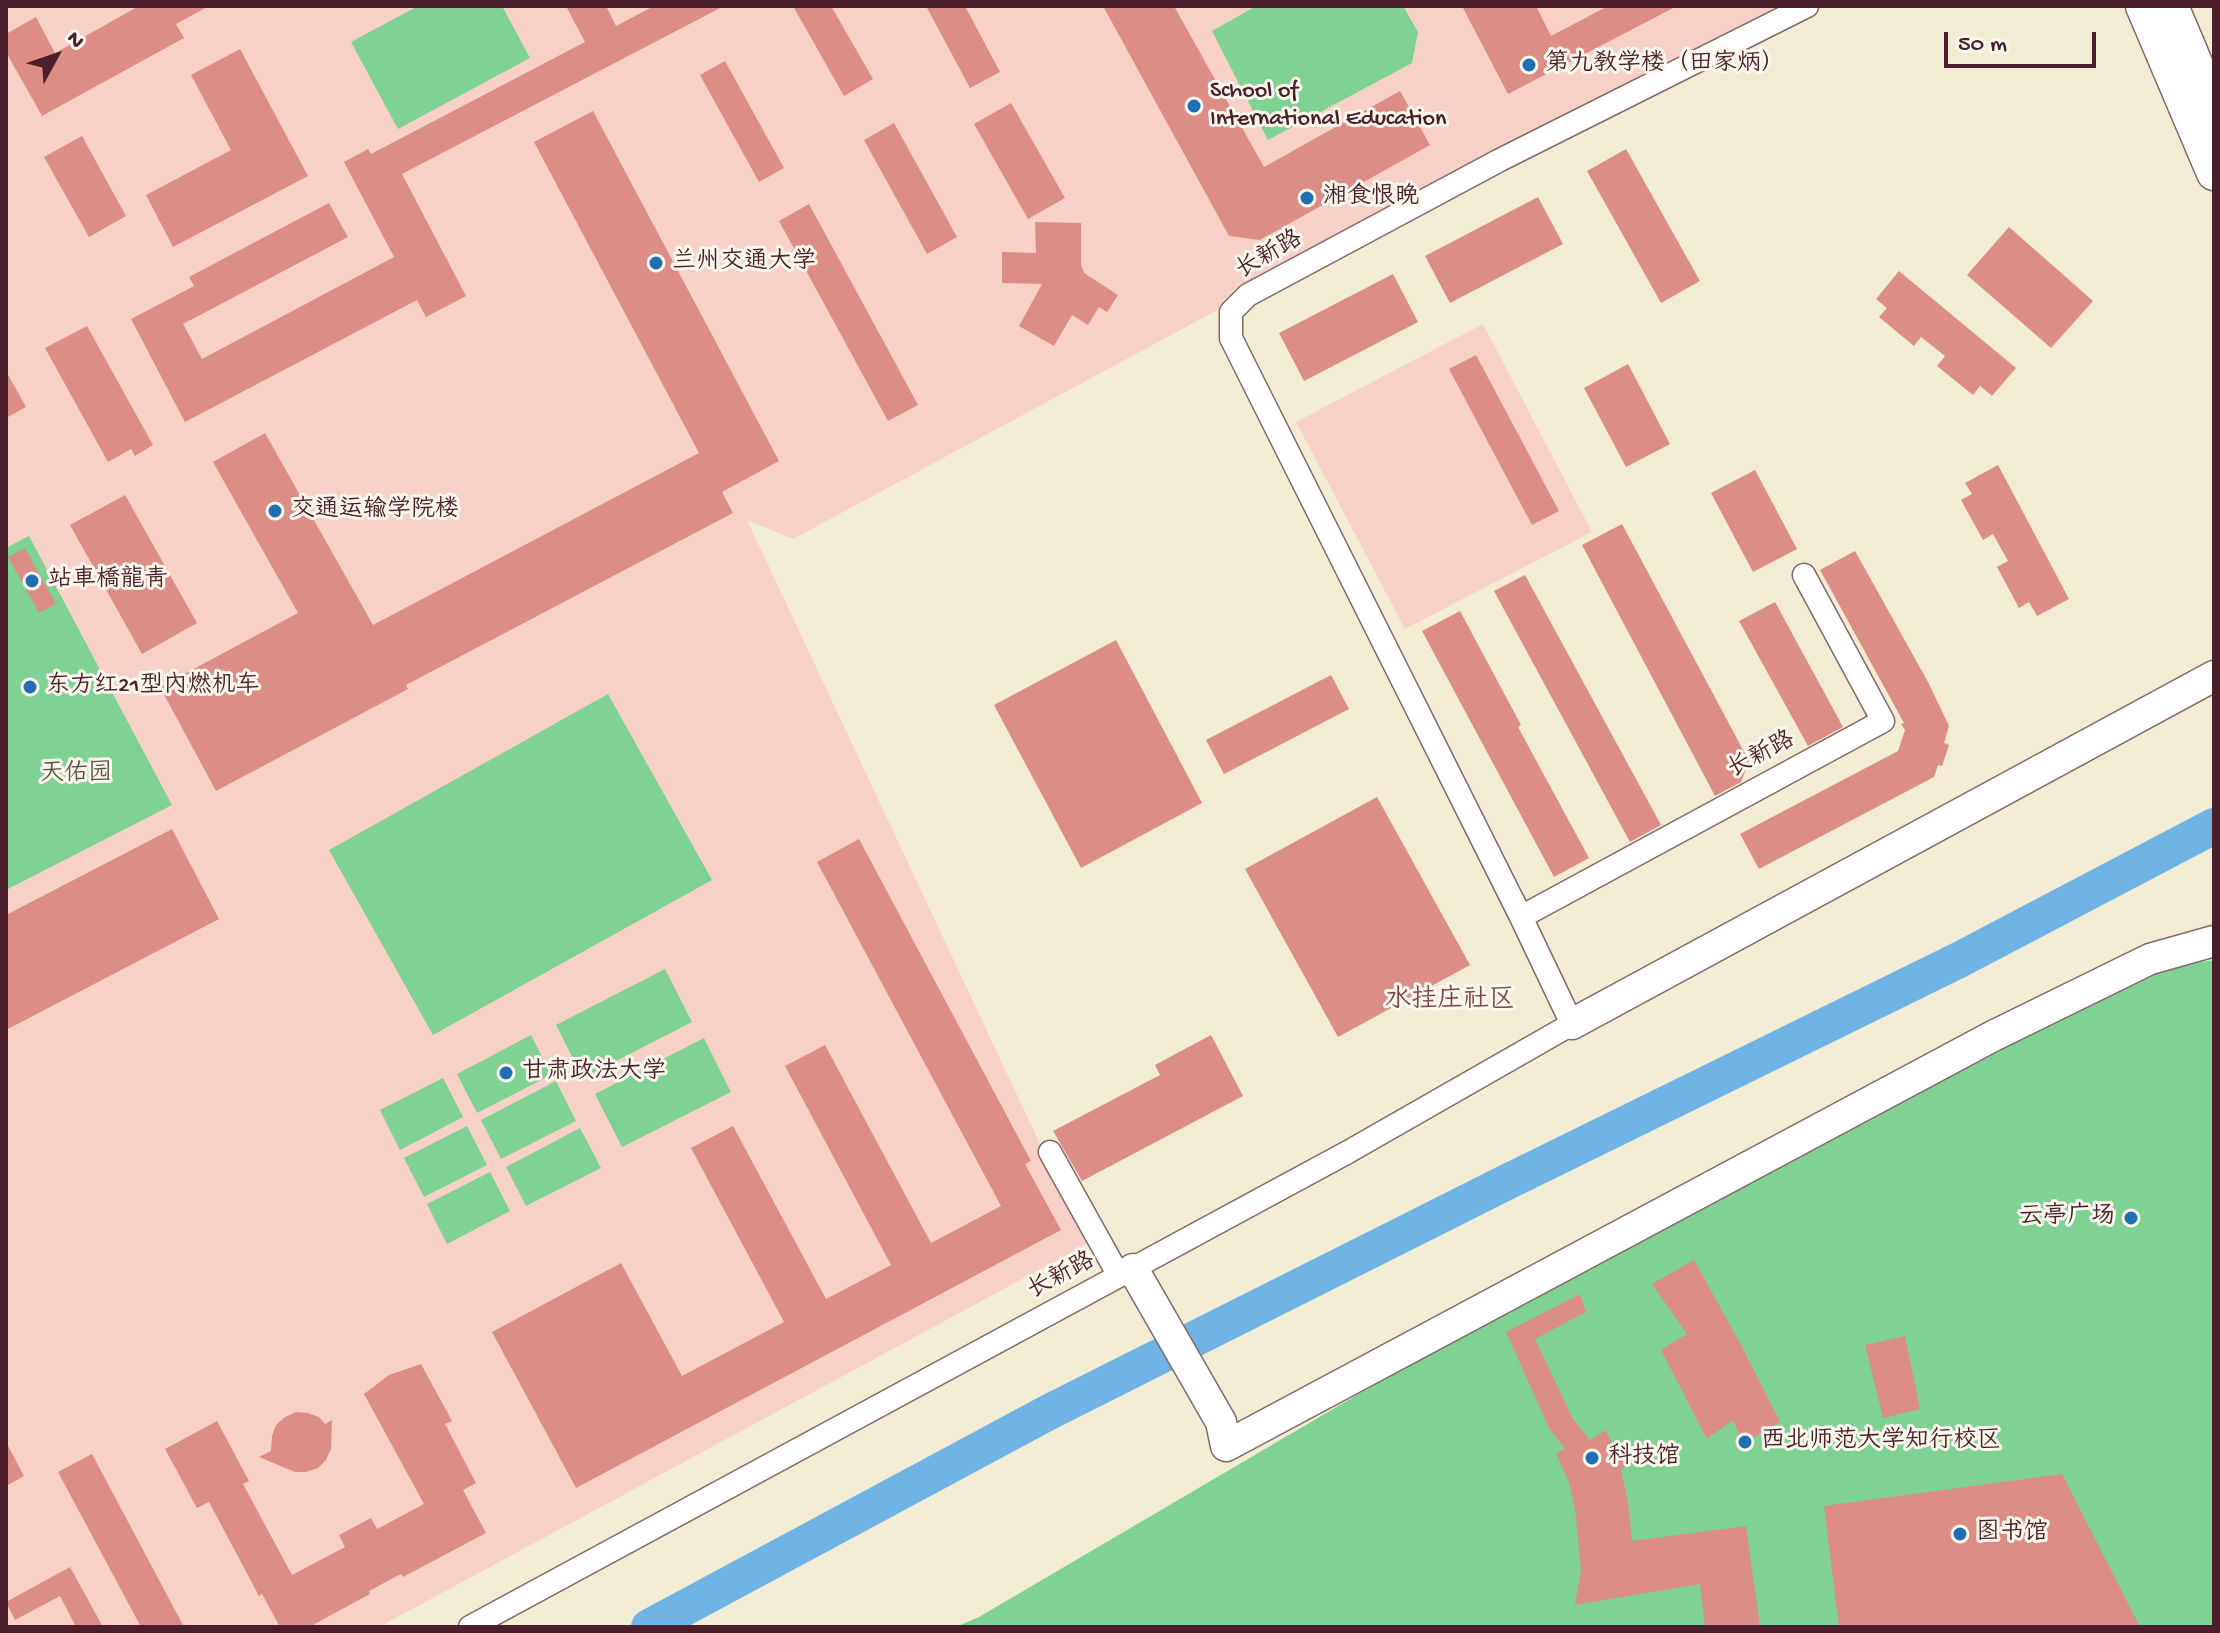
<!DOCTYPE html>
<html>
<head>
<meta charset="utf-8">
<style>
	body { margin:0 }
	#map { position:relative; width:2220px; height:1633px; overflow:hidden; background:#f2ecd5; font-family:"Gochi Hand",sans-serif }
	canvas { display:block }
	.frame { position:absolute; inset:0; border:8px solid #4a1f2b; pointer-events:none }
	.north { position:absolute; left:16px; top:16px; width:80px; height:80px; -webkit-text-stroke:6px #fbf7ec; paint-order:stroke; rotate:50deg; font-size:22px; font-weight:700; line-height:32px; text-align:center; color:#4a1f2b }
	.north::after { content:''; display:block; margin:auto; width:28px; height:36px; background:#4a1f2b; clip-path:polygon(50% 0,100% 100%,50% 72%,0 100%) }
	.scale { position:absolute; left:1944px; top:32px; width:152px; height:36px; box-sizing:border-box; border:4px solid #4a1f2b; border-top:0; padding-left:10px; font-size:24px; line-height:28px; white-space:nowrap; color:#4a1f2b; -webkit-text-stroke:6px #fbf7ec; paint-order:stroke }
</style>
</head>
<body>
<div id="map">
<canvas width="2220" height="1633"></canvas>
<div class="frame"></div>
<div class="north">N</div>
<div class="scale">50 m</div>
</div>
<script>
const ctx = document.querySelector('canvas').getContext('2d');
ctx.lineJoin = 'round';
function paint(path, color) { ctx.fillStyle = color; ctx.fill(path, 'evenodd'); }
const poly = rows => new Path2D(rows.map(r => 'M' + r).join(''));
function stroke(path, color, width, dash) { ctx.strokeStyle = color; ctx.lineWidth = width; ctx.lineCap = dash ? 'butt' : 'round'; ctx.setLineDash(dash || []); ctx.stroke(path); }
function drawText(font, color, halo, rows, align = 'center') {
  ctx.font = font + ' "Gochi Hand","LXGW WenKai TC",sans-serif'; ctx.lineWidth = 6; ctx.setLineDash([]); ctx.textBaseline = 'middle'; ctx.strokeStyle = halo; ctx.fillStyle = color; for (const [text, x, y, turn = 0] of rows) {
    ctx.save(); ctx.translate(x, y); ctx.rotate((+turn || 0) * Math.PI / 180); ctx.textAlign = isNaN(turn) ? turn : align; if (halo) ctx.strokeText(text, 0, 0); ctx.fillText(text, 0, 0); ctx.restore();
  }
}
paint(poly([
	[6,6,1781,6,793,539,747,520,1087,1244,379,1627,6,1627],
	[1483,324,1592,532,1405,629,1296,422]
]), '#f7d1c7');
paint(poly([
	[418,6,502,6,530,58,398,129,351,42],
	[1256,6,1403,6,1418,32,1412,63,1268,140,1212,31],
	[29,536,172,805,6,890,6,548],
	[608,694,712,880,433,1035,329,850],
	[2214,960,2214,1627,956,1627,979,1617,1573,1268,1918,1087,2157,969],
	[665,969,692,1022,583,1078,556,1025],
	[531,1035,551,1075,477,1113,457,1074],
	[704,1038,731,1092,622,1147,595,1094],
	[443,1078,463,1117,400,1150,380,1110],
	[556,1081,576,1121,501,1159,481,1120],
	[467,1126,487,1165,424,1197,404,1158],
	[580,1128,601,1168,526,1206,506,1167],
	[490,1172,510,1211,447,1244,427,1204]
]), '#7fd293');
stroke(poly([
	[649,1627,1049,1412,1505,1183,1959,960,2214,826]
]), '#6fb4e5', 36);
paint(poly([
	[139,6,209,6,176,24,184,38,42,116,6,52,6,34,36,17,55,53],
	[566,6,606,6,616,26,654,6,724,6,402,174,466,296,426,317,417,300,185,422,131,319,194,286,189,277,329,203,348,237,183,324,202,359,394,257,344,162,368,149,371,154,585,42],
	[793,6,831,6,873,79,844,96],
	[926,6,965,6,1000,72,970,88],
	[1103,6,1174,6,1264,167,1400,91,1430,145,1260,240,1229,236],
	[1462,6,1536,6,1551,36,1608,6,1677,6,1508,94],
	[240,49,308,176,173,247,146,195,231,150,191,75],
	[725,61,784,168,759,182,700,75],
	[1011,103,1065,198,1028,219,974,124],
	[593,111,779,461,722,492,733,513,406,685,408,689,216,791,160,687,298,613,213,462,265,433,373,625,699,453,534,142],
	[894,123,957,237,927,254,864,140],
	[82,136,126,216,89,237,44,157],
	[1626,149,1700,281,1661,303,1587,171],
	[1538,197,1563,244,1450,303,1425,256],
	[809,204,918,405,888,421,779,221],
	[1035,222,1081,223,1081,264,1084,273,1118,295,1107,312,1099,307,1088,325,1072,315,1054,346,1019,326,1042,284,1002,283,1002,252,1036,253],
	[2009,227,2093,301,2051,348,1967,275],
	[1899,271,2016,368,1992,396,1980,386,1973,395,1937,366,1945,356,1921,337,1914,346,1879,317,1887,308,1876,299],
	[1393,274,1418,322,1304,381,1279,333],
	[87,326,153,445,135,456,131,449,108,462,45,348],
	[1476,355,1559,511,1532,525,1449,369],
	[1628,364,1670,444,1626,467,1584,388],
	[6,371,26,407,6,418],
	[1998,465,2069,599,2037,616,2029,602,2019,608,1997,567,2008,561,1993,534,1983,540,1961,500,1972,494,1965,483],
	[1755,470,1797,549,1753,572,1711,493],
	[125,495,197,623,142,654,70,525],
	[1622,524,1749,761,1741,782,1715,796,1582,545],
	[25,548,56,604,39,613,8,557],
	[1855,551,1928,682,1949,726,1944,743,1949,745,1942,766,1938,765,1934,777,1759,869,1740,834,1898,751,1905,730,1901,724,1904,723,1820,570],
	[1525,575,1661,825,1630,842,1494,591],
	[1775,602,1843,727,1808,746,1739,621],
	[1460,611,1521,725,1518,727,1589,858,1554,877,1422,631],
	[1116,640,1202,803,1081,868,994,705],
	[1331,675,1349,709,1224,774,1206,740],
	[1377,797,1470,965,1338,1037,1245,869],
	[172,829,219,919,6,1030,6,915],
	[859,839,1031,1161,1025,1164,1061,1230,576,1488,492,1332,621,1263,682,1376,784,1322,691,1148,733,1126,826,1299,891,1265,785,1066,825,1045,931,1243,1001,1206,817,862],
	[1211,1035,1243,1096,1082,1181,1053,1131,1160,1075,1155,1065],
	[1694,1260,1741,1345,1780,1422,1743,1444,1733,1420,1707,1439,1661,1350,1687,1334,1652,1284],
	[1580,1294,1586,1312,1535,1339,1573,1419,1590,1440,1606,1430,1616,1453,1621,1450,1627,1464,1621,1470,1628,1503,1632,1541,1746,1526,1760,1627,1705,1627,1700,1584,1575,1605,1581,1570,1575,1509,1569,1483,1556,1453,1565,1449,1549,1428,1506,1332],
	[1905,1336,1920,1409,1883,1418,1865,1345],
	[421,1364,452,1421,445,1424,476,1483,463,1490,486,1533,403,1577,401,1574,369,1591,370,1594,309,1627,280,1627,262,1594,259,1596,209,1502,197,1508,165,1449,217,1421,249,1481,243,1484,292,1575,345,1547,339,1535,371,1518,377,1529,424,1504,364,1394,389,1375],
	[296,1412,308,1413,319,1417,325,1424,332,1420,331,1449,326,1460,318,1468,306,1472,295,1472,259,1457,271,1451,272,1436,276,1425,285,1417],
	[6,1442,24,1476,6,1486],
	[92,1454,184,1627,141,1627,58,1472],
	[2062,1474,2140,1627,1839,1627,1824,1506],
	[70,1567,103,1627,76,1627,60,1596,15,1620,6,1602]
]), '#dc8e86');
const street = poly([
	[1521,917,1883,721,1804,575],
	[1050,1152,1119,1276],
	[470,1627,1348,1152,1572,1024,1521,917,1231,338,1231,312,1248,295,1500,160,1807,6]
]);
const secondary = poly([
	[1572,1024,2214,676],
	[1133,1269,1221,1422,1226,1446,1993,1036,2150,959,2214,941]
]);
const primary = poly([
	[2143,6,2214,173],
	[2171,6,2214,108]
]);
stroke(street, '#856766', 25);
stroke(secondary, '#856766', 33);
stroke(primary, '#856766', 37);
stroke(street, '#fff', 22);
stroke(secondary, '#fff', 30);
stroke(primary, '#fff', 34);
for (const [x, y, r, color] of [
	[1529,65,8,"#1f6fb2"],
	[1194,106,8,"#1f6fb2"],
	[1307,198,8,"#1f6fb2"],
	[656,263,8,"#1f6fb2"],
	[275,511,8,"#1f6fb2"],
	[32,581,8,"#1f6fb2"],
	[30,687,8,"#1f6fb2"],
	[506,1073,8,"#1f6fb2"],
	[2131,1218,8,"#1f6fb2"],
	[1745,1442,8,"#1f6fb2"],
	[1592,1458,8,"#1f6fb2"],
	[1960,1534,8,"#1f6fb2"]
]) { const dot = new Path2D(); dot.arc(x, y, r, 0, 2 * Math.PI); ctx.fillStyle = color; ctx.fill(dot); stroke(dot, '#fbf7ec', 3); }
drawText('24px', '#4a1f2b', '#fbf7ec', [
	["第九教学楼（田家炳）",1545,65],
	["School of",1210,92],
	["International Education",1210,120],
	["湘食恨晚",1323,198],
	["兰州交通大学",672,263],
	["交通运输学院楼",291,511],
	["站車橋龍青",48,581],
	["东方红21型内燃机车",46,687],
	["甘肃政法大学",522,1073],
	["云亭广场",2115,1218,"right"],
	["西北师范大学知行校区",1761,1442],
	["科技馆",1608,1458],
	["图书馆",1976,1534]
], 'left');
drawText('24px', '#4a1f2b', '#fbf7ec', [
	["长新路",1270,256,-30],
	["长新路",1762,756,-28],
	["长新路",1062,1277,-28]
]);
drawText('24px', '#5a554a', '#fbf7ec', [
	["天佑园",76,775]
]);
drawText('26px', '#7d464b', '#fbf7ec', [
	["水挂庄社区",1450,1002]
]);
</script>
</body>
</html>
